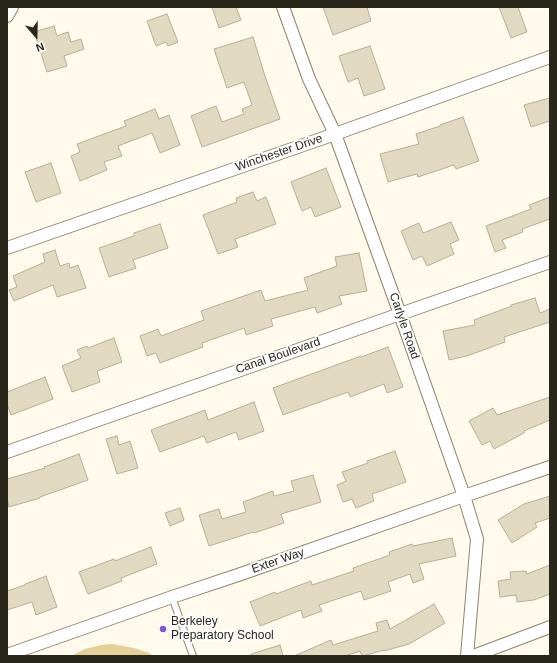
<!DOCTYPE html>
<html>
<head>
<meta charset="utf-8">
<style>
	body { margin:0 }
	#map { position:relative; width:557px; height:663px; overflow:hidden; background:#fffaeb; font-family:Arial,sans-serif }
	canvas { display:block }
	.frame { position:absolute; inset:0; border:8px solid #29261c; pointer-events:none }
	.north { position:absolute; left:16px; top:16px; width:40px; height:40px; -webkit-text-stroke:3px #fff; paint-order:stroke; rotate:160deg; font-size:11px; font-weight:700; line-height:16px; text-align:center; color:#29261c }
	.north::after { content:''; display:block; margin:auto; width:14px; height:18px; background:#29261c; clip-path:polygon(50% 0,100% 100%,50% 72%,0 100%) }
</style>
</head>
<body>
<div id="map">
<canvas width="557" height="663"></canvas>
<div class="frame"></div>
<div class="north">N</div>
</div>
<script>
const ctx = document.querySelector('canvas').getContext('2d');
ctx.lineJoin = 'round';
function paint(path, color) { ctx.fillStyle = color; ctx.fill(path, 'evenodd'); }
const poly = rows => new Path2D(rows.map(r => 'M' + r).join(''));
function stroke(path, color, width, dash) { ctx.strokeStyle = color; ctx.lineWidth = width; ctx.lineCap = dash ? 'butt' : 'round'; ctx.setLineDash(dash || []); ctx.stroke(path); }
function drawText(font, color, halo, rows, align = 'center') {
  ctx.font = font + ' Arial,sans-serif'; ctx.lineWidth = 3.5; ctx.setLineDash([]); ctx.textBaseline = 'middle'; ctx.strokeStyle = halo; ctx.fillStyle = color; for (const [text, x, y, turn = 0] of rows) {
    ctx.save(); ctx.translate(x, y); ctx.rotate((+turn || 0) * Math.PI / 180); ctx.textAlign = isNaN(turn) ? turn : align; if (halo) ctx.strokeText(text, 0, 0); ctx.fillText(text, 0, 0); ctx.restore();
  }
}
paint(poly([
	[112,644,134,648,149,653,153,656,71,656,85,649,101,645]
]), '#e4d196');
const building = poly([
	[212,7,236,7,241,20,219,28,212,7],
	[323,7,367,7,371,21,333,35,323,7],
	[499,7,518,7,527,32,511,38,499,7],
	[167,14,178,42,168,46,166,42,156,46,147,21,167,14],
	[54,26,57,36,68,32,71,42,81,39,84,49,64,56,67,66,47,72,34,32,54,26],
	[253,37,265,76,280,119,202,147,191,116,216,106,222,122,244,114,242,109,252,105,244,82,227,88,214,49,253,37],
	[370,46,385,89,364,96,358,78,348,82,339,56,370,46],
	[550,98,550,121,531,127,524,105,550,98],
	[155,109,159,119,169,115,180,145,160,153,152,133,118,146,122,156,104,162,107,170,80,181,71,156,80,152,77,144,126,126,124,121,155,109],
	[463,117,479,161,456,169,454,165,418,177,417,174,388,182,380,154,419,144,416,134,440,126,440,125,463,117],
	[51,163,61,193,36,202,25,172,51,163],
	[326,168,341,207,315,217,311,207,302,211,291,182,326,168],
	[253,192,257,201,266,197,276,224,235,239,238,247,218,254,203,215,237,202,236,198,253,192],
	[550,197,550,219,522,229,523,232,502,240,506,248,495,252,486,226,531,209,529,205,550,197],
	[451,222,459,240,450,244,454,254,427,266,422,256,413,260,401,231,419,223,423,233,451,222],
	[160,224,168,248,133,260,136,268,109,277,99,248,134,236,134,233,160,224],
	[55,250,60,266,69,263,70,268,78,265,86,288,57,297,53,285,14,301,9,290,17,287,13,276,45,262,43,254,55,250],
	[359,253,367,291,339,296,342,304,317,313,315,307,271,319,273,326,246,335,244,328,202,343,203,347,160,363,156,353,147,356,140,336,158,329,161,336,204,320,201,311,261,290,265,301,308,290,304,278,337,266,335,257,359,253],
	[535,298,540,313,550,309,550,322,504,337,505,342,467,356,449,360,443,331,475,325,474,320,512,306,511,305,535,298],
	[114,338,122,362,97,371,100,382,72,392,62,366,81,358,77,350,87,346,88,348,114,338],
	[388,347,403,387,387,393,384,384,350,397,348,392,283,415,273,388,361,356,361,357,388,347],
	[45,377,53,399,11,415,7,404,7,392,45,377],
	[550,397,550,420,524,431,524,433,494,449,490,441,482,445,469,421,493,408,497,415,550,397],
	[254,402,264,431,239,440,236,432,207,443,204,436,160,452,151,430,205,410,208,420,254,402],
	[117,436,119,445,130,441,138,468,117,474,106,439,117,436],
	[395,451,406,482,372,494,374,501,356,508,352,499,343,502,337,485,346,481,342,472,368,463,367,461,395,451],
	[79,454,88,480,40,497,40,498,9,507,7,499,7,479,45,468,44,467,79,454],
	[313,475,321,502,281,514,284,523,254,533,253,532,209,546,199,515,219,509,222,519,246,512,243,502,273,491,274,496,294,491,291,481,313,475],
	[550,496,550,518,535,523,537,527,512,543,498,520,524,504,550,496],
	[180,508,184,520,170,526,165,513,180,508],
	[452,538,456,556,419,564,424,579,413,583,410,574,388,582,391,591,364,600,361,591,319,605,322,611,303,618,301,610,260,626,250,602,275,592,276,594,311,581,312,585,354,571,353,568,390,555,389,552,412,544,413,546,452,538],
	[151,547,157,564,121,578,122,581,88,594,79,572,114,559,115,561,151,547],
	[550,565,550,594,534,600,517,602,516,595,500,597,498,581,511,579,510,572,526,571,527,574,550,565],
	[46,576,57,607,36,615,32,602,7,610,7,591,25,585,25,584,46,576],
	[434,604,445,623,409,644,384,651,384,650,363,656,362,656,360,651,345,656,294,656,331,640,333,645,378,631,376,623,387,620,390,629,434,604],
	[280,645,283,656,251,656,251,654,280,645]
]);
paint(building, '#e1d9c0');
stroke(building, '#b6af97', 1);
const service = poly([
	[172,597,193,656]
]);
const minor = poly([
	[283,7,309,79,335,134,400,314,464,496,477,539,467,656],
	[7,16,12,7],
	[7,248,335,134,550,57],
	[7,452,400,314,550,262],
	[7,655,172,597,238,575,464,496,550,467],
	[473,656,550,627]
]);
stroke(service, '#8b846d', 8);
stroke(minor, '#8b846d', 14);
stroke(service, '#fff', 6);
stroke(minor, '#fff', 12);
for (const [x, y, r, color] of [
	[163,629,4,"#8555ce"]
]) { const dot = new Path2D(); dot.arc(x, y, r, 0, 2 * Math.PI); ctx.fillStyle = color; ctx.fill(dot); stroke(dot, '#fff', 1.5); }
drawText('12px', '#29261c', '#fff', [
	["Winchester Drive",279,153,-19],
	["Carlyle Road",404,326,71],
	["Canal Boulevard",278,356,-19],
	["Exter Way",278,561,-19]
]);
drawText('12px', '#29261c', '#fff', [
	["Berkeley",171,622],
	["Preparatory School",171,636]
], 'left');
</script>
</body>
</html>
